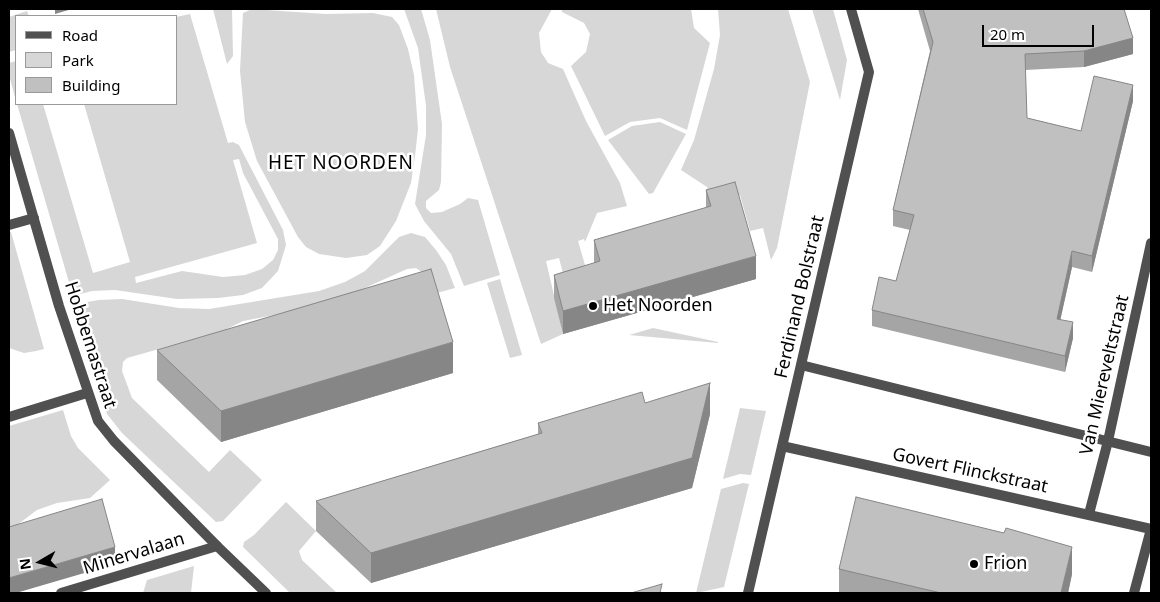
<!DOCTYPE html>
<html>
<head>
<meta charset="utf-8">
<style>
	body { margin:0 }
	#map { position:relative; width:1160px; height:602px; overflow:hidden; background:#fff; font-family:"Noto Sans",sans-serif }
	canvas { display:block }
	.frame { position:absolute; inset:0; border:10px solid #000; pointer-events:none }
	.legend { position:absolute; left:15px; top:15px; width:162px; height:90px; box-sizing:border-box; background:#fff; border:1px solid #999; margin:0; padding:6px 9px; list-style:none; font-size:15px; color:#000 }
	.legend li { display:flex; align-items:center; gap:10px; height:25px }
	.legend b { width:25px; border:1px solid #999 }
	.north { position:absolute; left:15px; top:537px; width:50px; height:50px; -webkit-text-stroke:4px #fff; paint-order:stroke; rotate:262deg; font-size:14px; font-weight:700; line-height:20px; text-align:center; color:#000 }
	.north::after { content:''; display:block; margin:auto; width:18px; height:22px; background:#000; clip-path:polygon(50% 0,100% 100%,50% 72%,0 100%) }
	.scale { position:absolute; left:982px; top:25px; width:112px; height:22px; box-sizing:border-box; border:2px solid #000; border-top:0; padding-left:6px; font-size:15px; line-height:18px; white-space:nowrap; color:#000; -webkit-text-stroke:4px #fff; paint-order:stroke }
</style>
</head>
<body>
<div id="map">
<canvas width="1160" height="602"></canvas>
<div class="frame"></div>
<ul class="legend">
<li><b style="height:6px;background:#505050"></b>Road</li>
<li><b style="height:14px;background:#d7d7d7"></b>Park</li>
<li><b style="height:14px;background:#c0c0c0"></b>Building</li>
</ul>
<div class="north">N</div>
<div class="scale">20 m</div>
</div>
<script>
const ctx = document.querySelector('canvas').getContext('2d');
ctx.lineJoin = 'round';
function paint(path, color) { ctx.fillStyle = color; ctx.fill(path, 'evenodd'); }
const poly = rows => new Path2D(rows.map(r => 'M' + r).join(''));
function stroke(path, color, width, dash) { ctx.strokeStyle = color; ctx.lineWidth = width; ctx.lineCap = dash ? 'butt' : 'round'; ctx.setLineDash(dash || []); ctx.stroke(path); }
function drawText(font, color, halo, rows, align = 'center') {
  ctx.font = font + ' "Noto Sans",sans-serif'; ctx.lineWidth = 5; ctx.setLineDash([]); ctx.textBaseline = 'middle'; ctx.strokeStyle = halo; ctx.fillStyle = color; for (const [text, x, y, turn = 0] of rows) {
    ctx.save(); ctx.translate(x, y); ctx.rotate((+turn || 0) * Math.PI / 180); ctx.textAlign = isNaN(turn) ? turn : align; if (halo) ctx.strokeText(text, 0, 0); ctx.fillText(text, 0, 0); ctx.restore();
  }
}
paint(poly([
	[213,9,232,9,233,56,227,64],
	[252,9,325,14,373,13,392,17,399,25,408,49,414,75,418,129,415,156,411,183,396,221,380,246,367,255,346,258,319,254,306,247,298,237,257,161,245,122,240,71,243,13],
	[404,9,421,9,430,40,442,124,441,182,439,190,426,201,426,208,431,213,442,212,460,204,468,198,478,200,500,275,464,286,451,254,424,221,415,204,426,135,426,106,418,48],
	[436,9,552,9,539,33,541,52,548,63,563,69,586,121,620,183,627,206,597,213,585,242,584,239,578,241,590,282,567,289,559,258,546,261,563,334,541,344,450,67],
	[562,9,691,9,694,28,710,43,687,130,660,118,630,122,605,136,571,66,586,52,590,34,584,23,562,12],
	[718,9,788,9,810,82,777,248,771,260,763,228,750,231,740,195,712,203,707,187,681,170,694,140,714,69,720,35],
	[812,9,833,9,847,60,840,100],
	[27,11,29,16,16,16,16,50,9,52,9,17],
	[190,14,228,143,233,142,239,145,283,230,286,245,278,271,262,288,243,295,218,298,177,299,115,290,92,291,73,296,17,104,43,104,93,273,130,262,84,104,176,104,176,17],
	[239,159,243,173,278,239,278,250,273,260,262,269,245,275,223,277,182,271,136,283,135,277,257,243,233,160],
	[16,61,16,101,9,75,9,63],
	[660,122,686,134,653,193,649,194,608,140,632,126],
	[9,232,11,232,44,349,36,351,24,353,9,348],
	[411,233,425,237,436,250,446,265,455,288,433,294,425,274,416,268,407,269,327,305,243,321,223,331,127,358,123,362,122,371,132,398,209,472,230,450,262,480,223,521,216,522,122,433,107,414,75,304,99,300,122,299,179,308,209,309,319,291,345,282,365,271,399,237],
	[500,279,522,355,510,358,487,283],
	[653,328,718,342,718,343,629,335],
	[740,408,766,411,751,475,740,474,723,479],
	[63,410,71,436,78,448,110,480,90,498,57,503,37,510,9,531,9,426],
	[743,483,749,484,724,587,696,593,721,489],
	[286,502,316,531,299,551,302,560,337,593,290,593,243,547,244,542,254,535],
	[194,566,191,593,143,593,147,580]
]), '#d7d7d7');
stroke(poly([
	[9,225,34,218],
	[9,417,87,393],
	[61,593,217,546]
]), '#505050', 10);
stroke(poly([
	[9,133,59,306,98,421,114,441,217,546,266,593],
	[801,365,1151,452],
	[782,446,1151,529],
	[1089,514,1108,441,1151,243],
	[748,593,869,72,851,9],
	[1134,593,1151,529]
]), '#505050', 10);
paint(poly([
	[918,9,1124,9,1133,54,1084,67,1025,70,1027,118,1081,131,1133,101,1092,272,1072,267,1060,320,1073,338,1065,372,872,326,872,310,896,281,910,230,893,226,893,210,930,51],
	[706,190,756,279,563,334,554,298,554,275,594,263,594,240,706,208],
	[157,350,453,373,221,442,157,380],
	[645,403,710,414,692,488,371,583,316,531,316,501,538,434,538,423],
	[839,569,1072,574,1068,593,839,593]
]), '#a5a5a5');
paint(poly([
	[55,9,72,9,55,14],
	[1133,38,1133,54,1084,67,1084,51],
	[1133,85,1133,101,1092,272,1092,256],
	[1072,251,1072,267,1057,335,1057,319],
	[756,256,756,279,563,334,563,311],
	[1073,322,1073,338,1065,372,1065,356],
	[453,342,453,373,221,442,221,411],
	[710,383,710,414,692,488,371,583,371,553],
	[115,547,115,564,16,593,9,593,9,578],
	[1072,547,1072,574,1068,593,1061,593]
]), '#868686');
const building = poly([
	[923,9,1124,9,1133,38,1084,51,1025,54,1027,118,1081,131,1094,76,1133,85,1092,256,1072,251,1057,319,1073,322,1065,356,872,310,879,277,896,281,914,215,893,210,933,42,923,9],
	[735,182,756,256,563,311,554,275,600,261,594,240,711,206,706,190,735,182],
	[431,269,453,342,221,411,157,350,431,269],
	[710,383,692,458,371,553,316,501,542,433,538,423,642,392,645,403,710,383],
	[856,497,1004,533,1006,528,1072,547,1061,593,941,593,839,569,856,497],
	[102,499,115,547,9,578,9,527,102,499],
	[662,584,660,593,631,593,662,584]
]);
paint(building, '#c0c0c0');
stroke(building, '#868686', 1);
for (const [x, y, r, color] of [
	[593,306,5,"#000"],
	[974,564,5,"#000"]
]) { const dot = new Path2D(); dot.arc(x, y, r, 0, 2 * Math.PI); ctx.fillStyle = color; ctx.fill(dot); stroke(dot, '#fff', 2); }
drawText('18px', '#000', '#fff', [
	["Ferdinand Bolstraat",800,297,-77],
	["Hobbemastraat",90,345,72],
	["Van Miereveltstraat",1105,375,-77],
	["Govert Flinckstraat",970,471,12],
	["Minervalaan",134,554,-17]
]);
drawText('18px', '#000', '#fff', [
	["Het Noorden",603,306],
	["Frion",984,564]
], 'left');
ctx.letterSpacing = '1px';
drawText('19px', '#000', '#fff', [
	["HET NOORDEN",341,164]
]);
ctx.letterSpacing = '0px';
</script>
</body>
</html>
